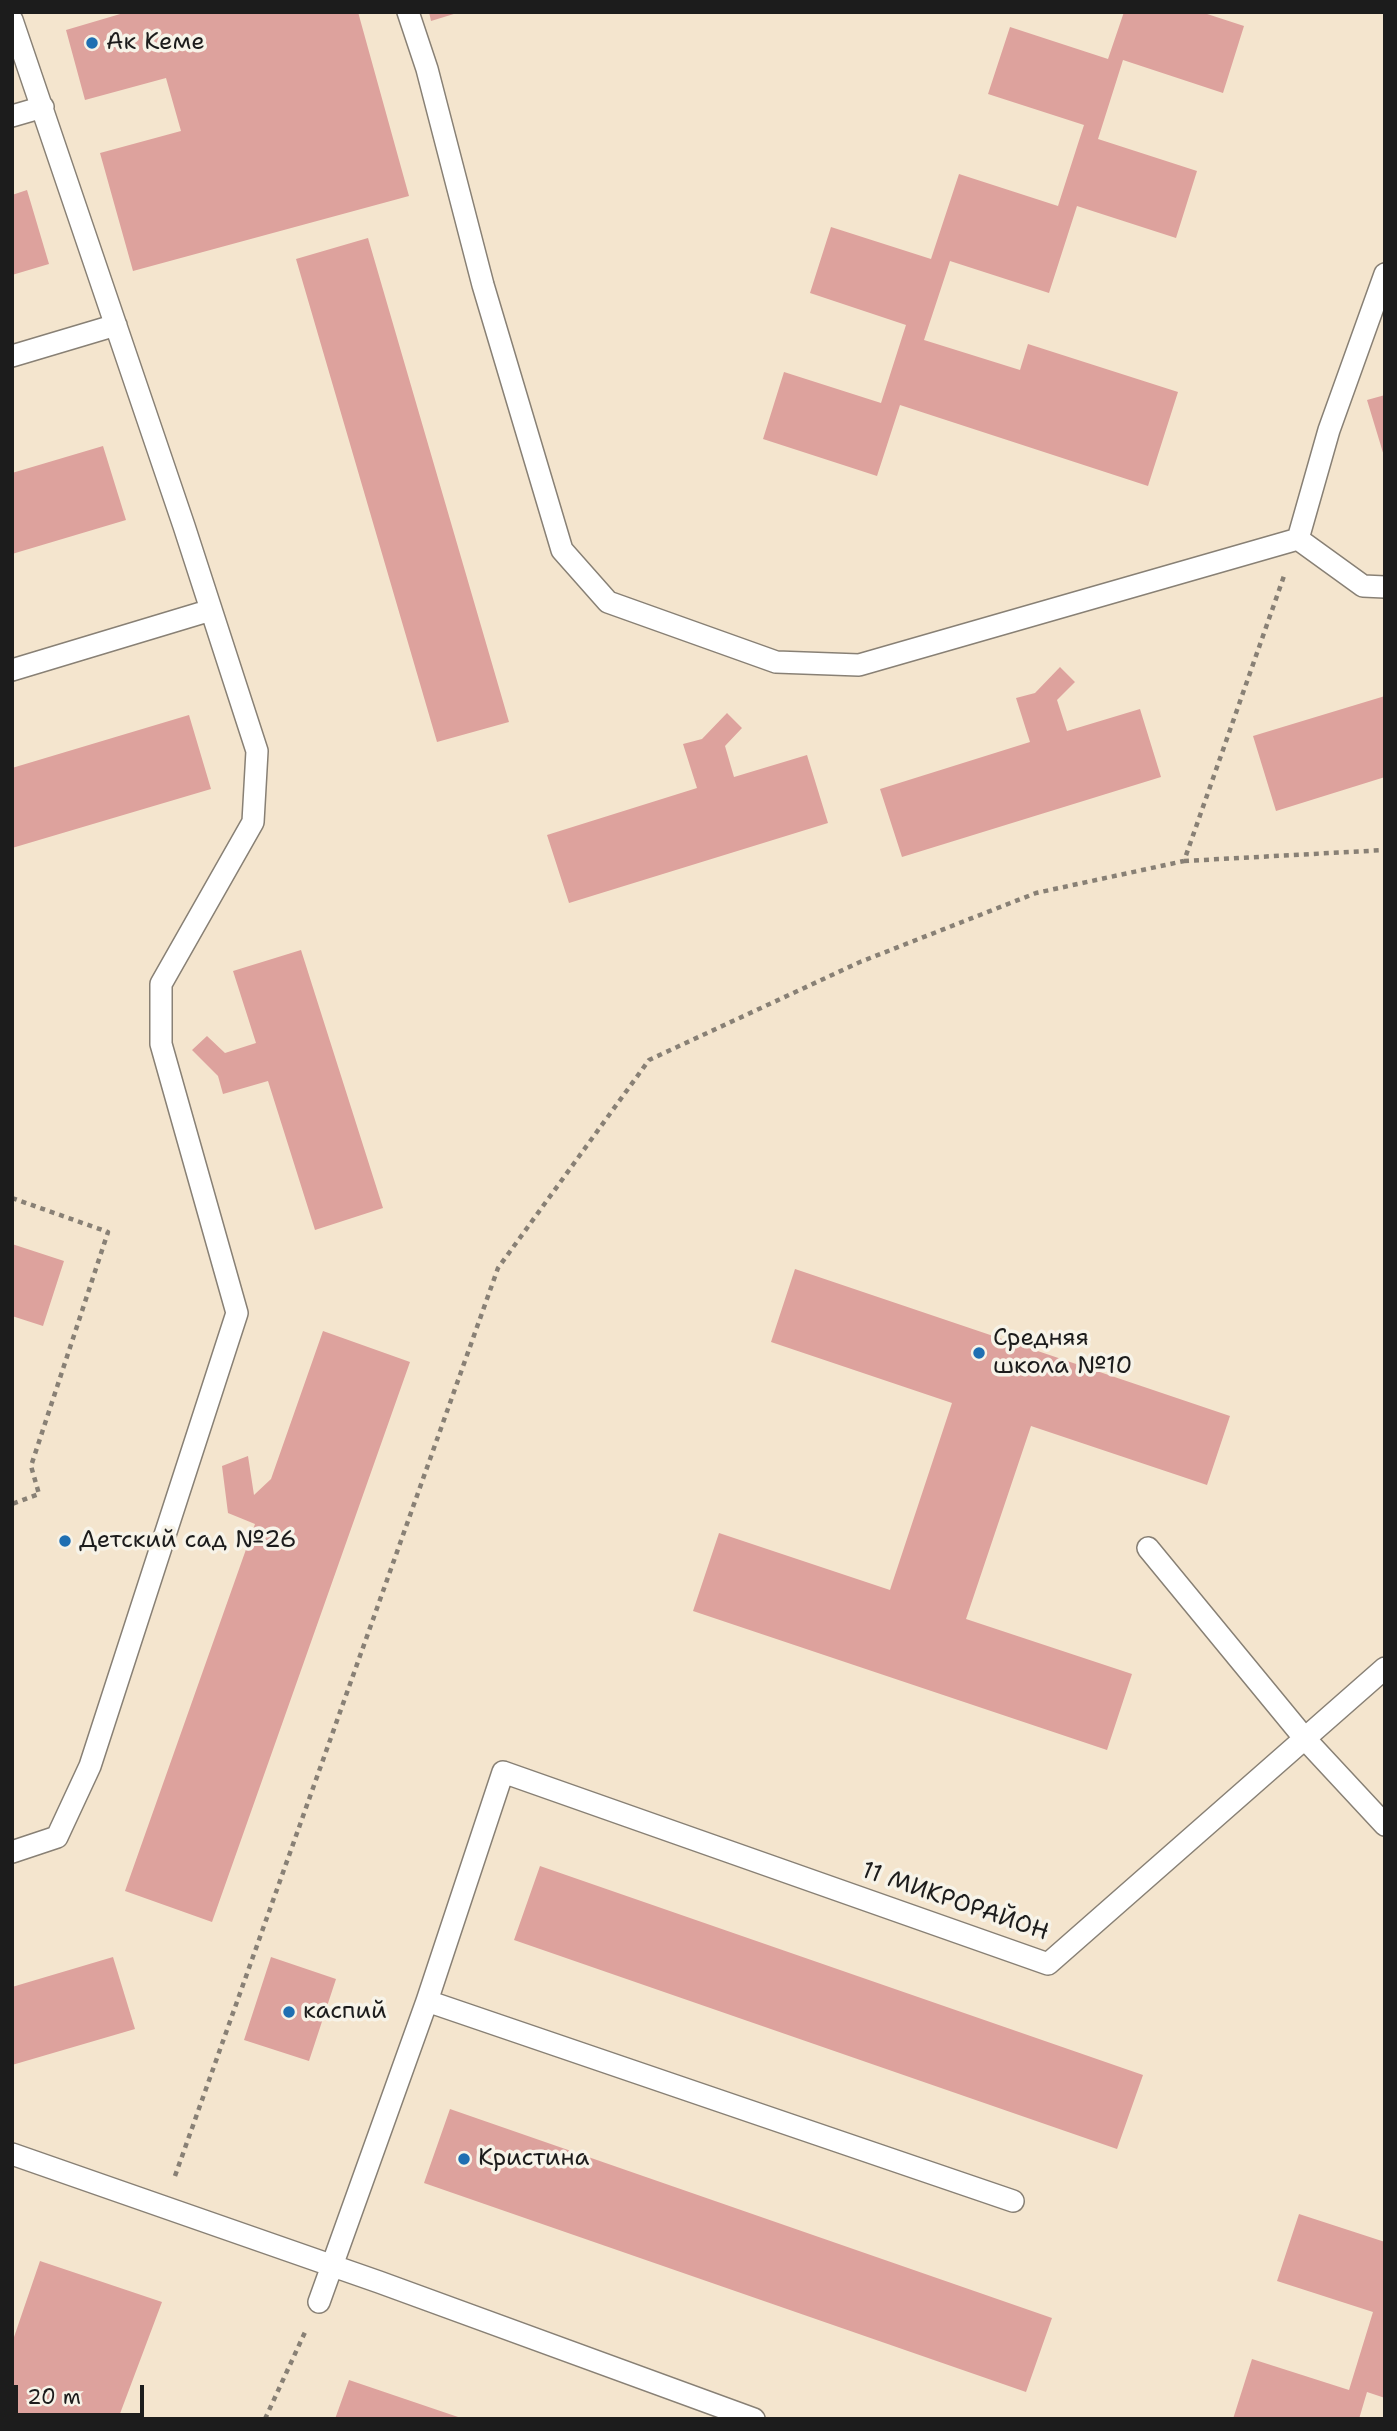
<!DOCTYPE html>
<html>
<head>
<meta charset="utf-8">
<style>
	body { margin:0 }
	#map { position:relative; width:1397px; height:2431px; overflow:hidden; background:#f4e5ce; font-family:"Shantell Sans",sans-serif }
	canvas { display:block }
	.frame { position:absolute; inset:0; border:14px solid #1c1c1c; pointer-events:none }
	.scale { position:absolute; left:14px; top:2385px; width:130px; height:32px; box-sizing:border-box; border:4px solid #1c1c1c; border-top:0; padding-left:9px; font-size:21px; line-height:24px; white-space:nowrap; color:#1c1c1c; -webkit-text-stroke:5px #f7f3e8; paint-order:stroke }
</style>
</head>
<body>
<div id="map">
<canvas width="1397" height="2431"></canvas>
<div class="frame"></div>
<div class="scale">20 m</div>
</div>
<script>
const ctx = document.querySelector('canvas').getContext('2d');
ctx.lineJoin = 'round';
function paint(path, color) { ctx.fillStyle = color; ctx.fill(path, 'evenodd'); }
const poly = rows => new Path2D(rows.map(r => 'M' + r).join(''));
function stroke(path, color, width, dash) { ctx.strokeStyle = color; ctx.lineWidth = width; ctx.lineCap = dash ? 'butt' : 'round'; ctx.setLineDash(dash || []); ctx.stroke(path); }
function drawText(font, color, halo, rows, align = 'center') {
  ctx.font = font + ' "Shantell Sans",sans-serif'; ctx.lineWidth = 7; ctx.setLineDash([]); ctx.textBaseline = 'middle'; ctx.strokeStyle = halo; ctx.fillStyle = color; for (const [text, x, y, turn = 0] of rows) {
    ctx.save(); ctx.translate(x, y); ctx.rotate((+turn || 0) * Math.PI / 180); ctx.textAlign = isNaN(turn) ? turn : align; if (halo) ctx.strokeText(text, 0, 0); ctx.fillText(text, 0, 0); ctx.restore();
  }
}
paint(poly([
	[127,12,358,12,409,196,133,271,100,153,181,131,166,78,85,100,66,30],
	[429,12,457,12,457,13,431,21],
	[1124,12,1201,12,1244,26,1223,93,1123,60,1098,139,1197,171,1176,238,1077,206,1049,293,950,261,924,340,1020,370,1028,344,1178,392,1148,486,900,405,877,476,763,439,784,372,881,403,906,325,810,293,831,227,931,259,959,174,1058,206,1084,125,988,94,1010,27,1108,59],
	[27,190,49,264,12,275,12,195],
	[368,238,509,722,437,742,296,259],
	[1385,395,1385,456,1384,456,1367,400],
	[103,446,126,520,12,554,12,473],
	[1060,667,1075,682,1057,700,1067,731,1140,709,1161,777,902,857,880,789,1030,742,1016,698,1035,693],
	[1385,696,1385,777,1276,811,1253,736],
	[727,713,742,728,725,746,734,777,807,755,828,823,569,903,547,835,697,788,683,744,702,739],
	[189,715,211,789,12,848,12,768],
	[301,950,383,1208,315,1230,268,1081,223,1094,218,1076,192,1050,207,1036,225,1053,256,1043,233,971],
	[12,1244,64,1261,43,1326,12,1316],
	[795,1269,1230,1416,1207,1485,1031,1426,966,1619,1132,1674,1107,1750,693,1611,719,1533,890,1590,952,1403,771,1342],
	[323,1331,410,1362,212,1922,125,1891,255,1524,228,1513,222,1466,248,1456,254,1495,271,1479],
	[540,1866,1143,2075,1117,2149,514,1940],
	[113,1957,135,2029,12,2065,12,1987],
	[271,1957,336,1979,309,2061,244,2040],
	[450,2109,1052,2318,1026,2392,424,2183],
	[1299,2214,1385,2242,1385,2398,1367,2392,1359,2419,1233,2419,1252,2359,1349,2390,1373,2312,1277,2281],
	[40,2261,162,2302,118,2419,12,2419,12,2343],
	[349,2380,461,2418,461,2419,335,2419]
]), '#dda29d');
const service = poly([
	[408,12,427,69,483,285,562,550,608,602,776,662,859,665,1298,539,1329,430,1385,274],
	[12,20,184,526,257,751,253,822,161,984,161,1044,237,1313,90,1766,57,1837,12,1852],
	[12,116,43,107],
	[12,356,116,325],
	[1298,539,1363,586,1385,587],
	[12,670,211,610],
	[1148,1548,1306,1740,1385,1825],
	[427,2001,1013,2201],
	[12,2154,379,2282,754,2419],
	[319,2302,427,2001,503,1772,1048,1964,1385,1668]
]);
stroke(service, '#888075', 24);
stroke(poly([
	[1184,861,1385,850],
	[12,1198,108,1232,31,1466,39,1494,12,1504],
	[175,2176,498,1268,649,1060,860,962,1036,893,1184,861,1284,576],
	[265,2419,306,2330]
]), '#888075', 4.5, [5, 5]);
stroke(service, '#fff', 21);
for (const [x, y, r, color] of [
	[92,43,7,"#1f6fb2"],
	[979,1353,7,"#1f6fb2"],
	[65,1541,7,"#1f6fb2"],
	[289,2012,7,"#1f6fb2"],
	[464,2159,7,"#1f6fb2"]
]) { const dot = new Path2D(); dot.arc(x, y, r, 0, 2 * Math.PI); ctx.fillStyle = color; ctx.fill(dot); stroke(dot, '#f7f3e8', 2.5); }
drawText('24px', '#1c1c1c', '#f7f3e8', [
	["Ак Кеме",106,43],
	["Средняя",993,1339],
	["школа №10",993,1367],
	["Детский сад №26",79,1541],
	["каспий",303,2012],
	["Кристина",478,2159]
], 'left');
drawText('24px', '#1c1c1c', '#f7f3e8', [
	["11 МИКРОРАЙОН",955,1902,19]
]);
</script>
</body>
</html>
